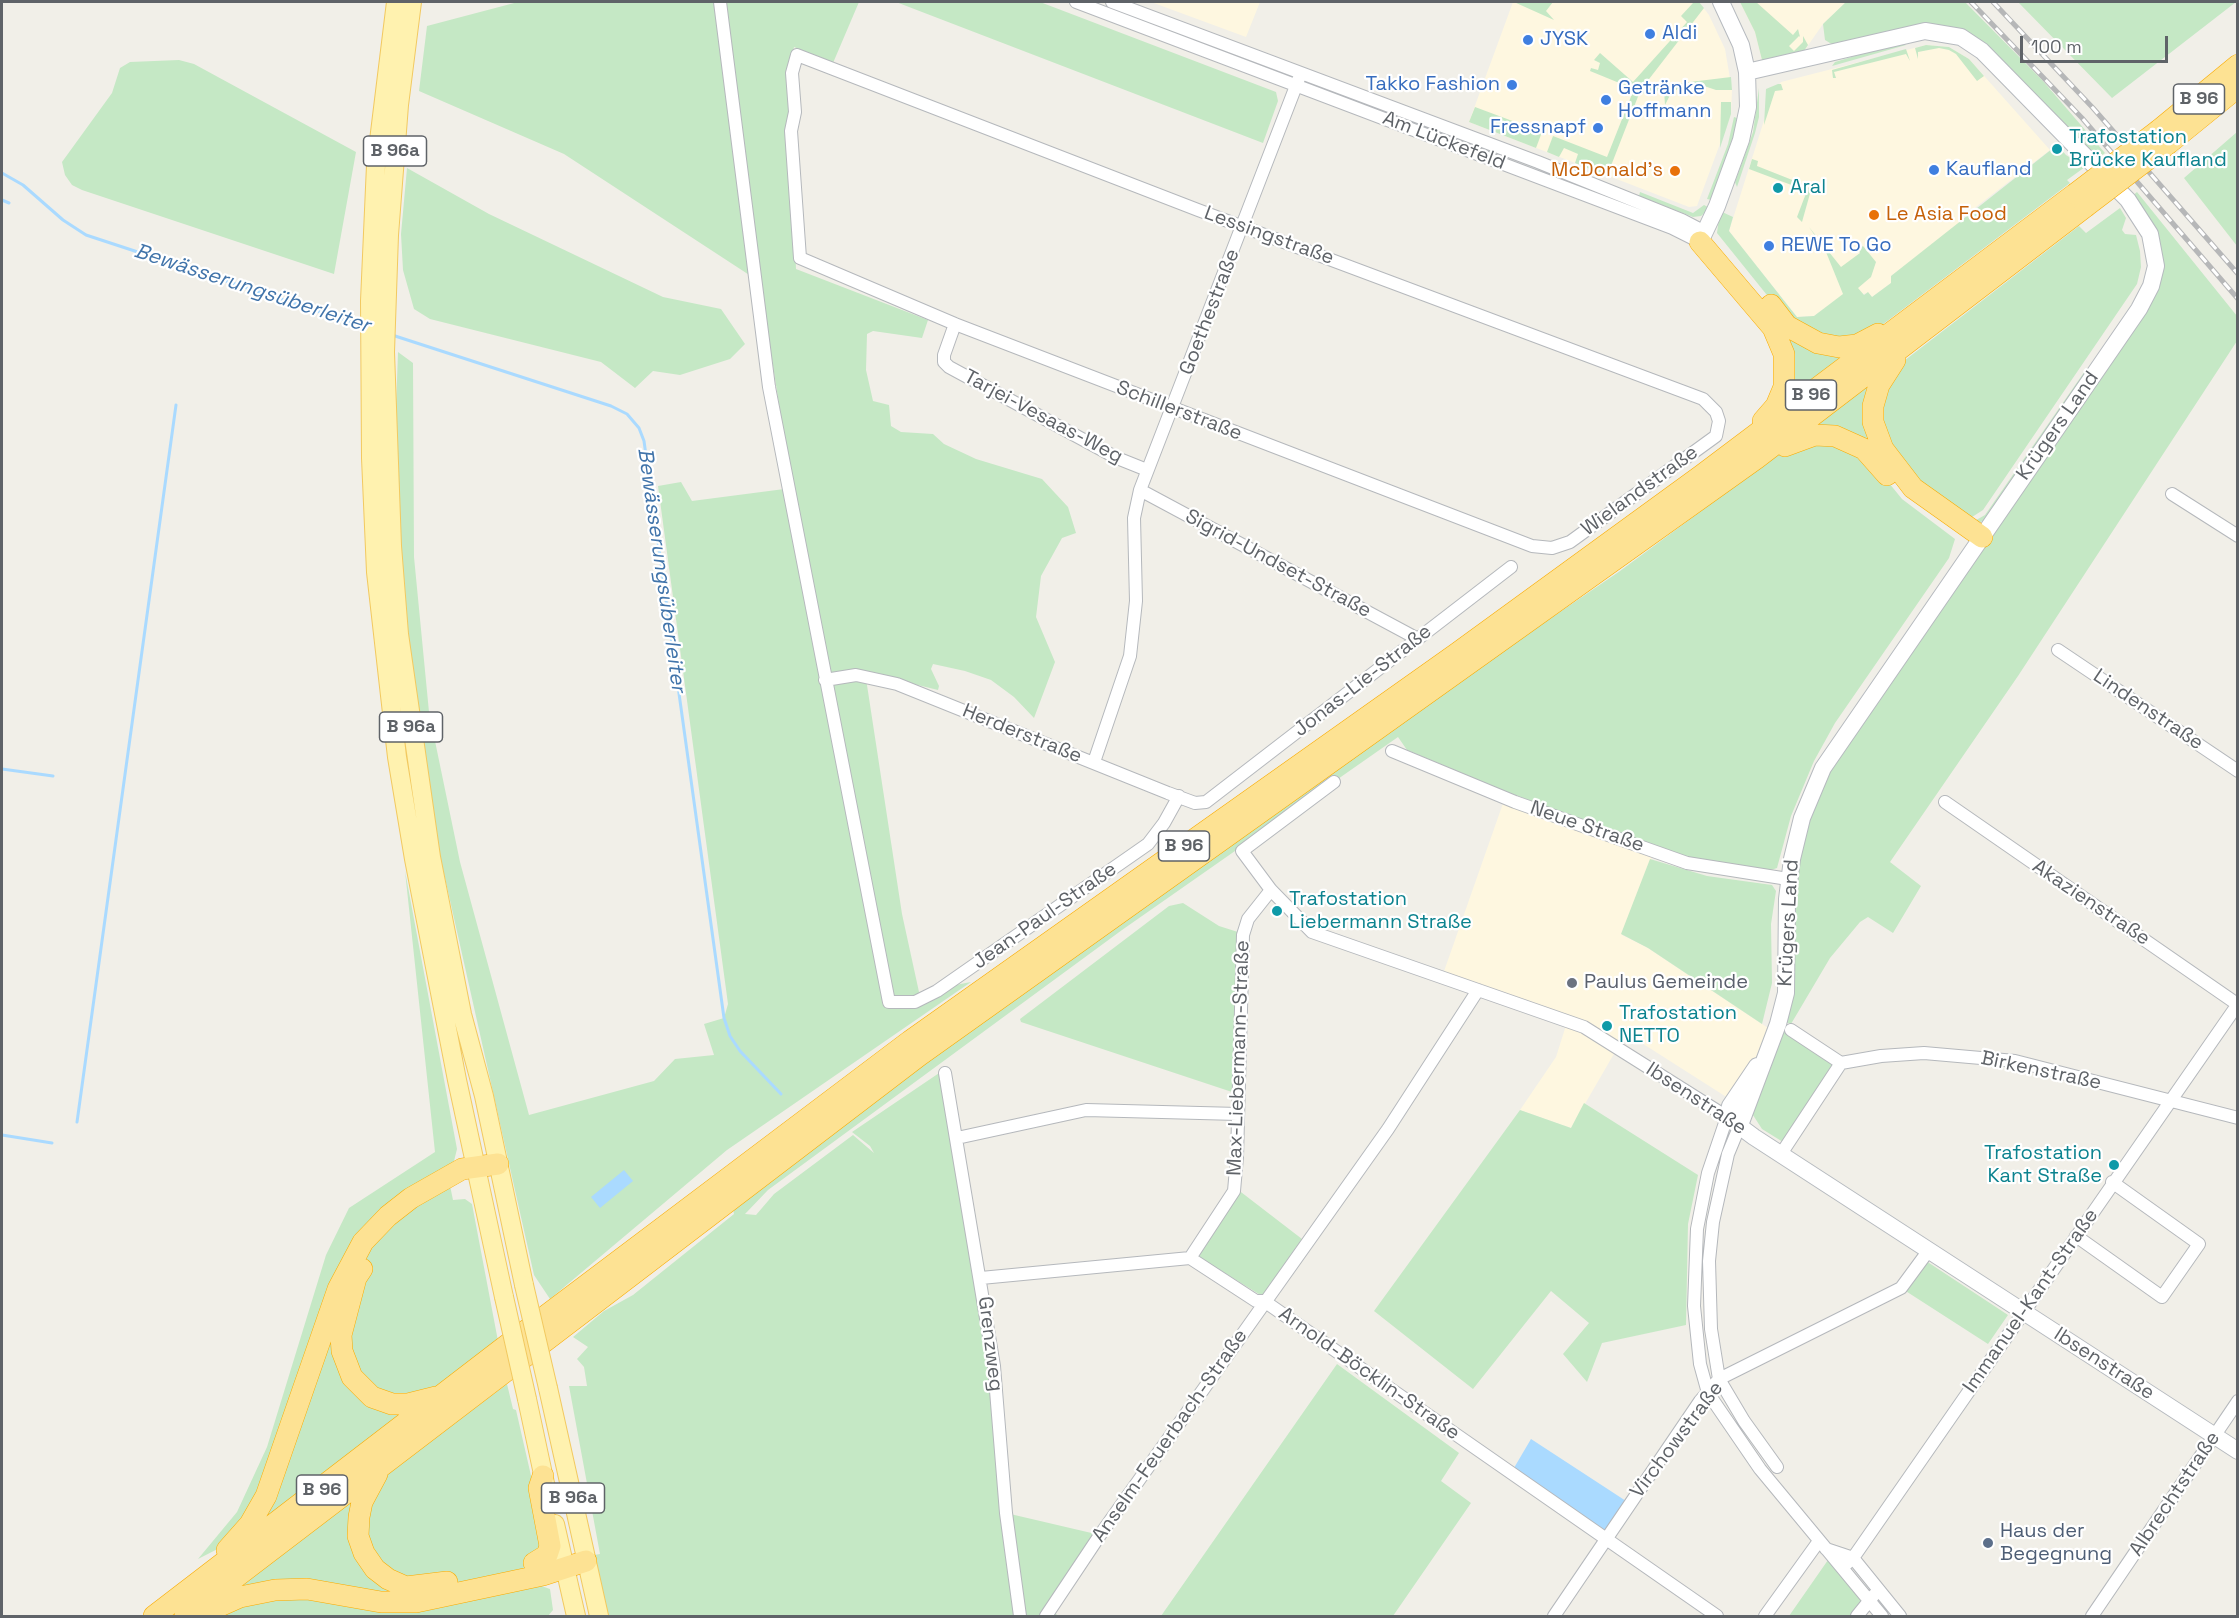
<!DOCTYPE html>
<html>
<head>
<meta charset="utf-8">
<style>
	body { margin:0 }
	#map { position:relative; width:2239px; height:1618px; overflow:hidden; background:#f1efe8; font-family:"Space Grotesk",sans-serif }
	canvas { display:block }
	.frame { position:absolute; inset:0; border:3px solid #5f6368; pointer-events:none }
	.scale { position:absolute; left:2020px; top:36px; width:148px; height:27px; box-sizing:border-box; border:3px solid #5f6368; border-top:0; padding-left:8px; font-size:18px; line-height:21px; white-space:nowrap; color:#5f6368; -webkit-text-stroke:4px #fff; paint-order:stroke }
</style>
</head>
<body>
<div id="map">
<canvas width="2239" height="1618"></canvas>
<div class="frame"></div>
<div class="scale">100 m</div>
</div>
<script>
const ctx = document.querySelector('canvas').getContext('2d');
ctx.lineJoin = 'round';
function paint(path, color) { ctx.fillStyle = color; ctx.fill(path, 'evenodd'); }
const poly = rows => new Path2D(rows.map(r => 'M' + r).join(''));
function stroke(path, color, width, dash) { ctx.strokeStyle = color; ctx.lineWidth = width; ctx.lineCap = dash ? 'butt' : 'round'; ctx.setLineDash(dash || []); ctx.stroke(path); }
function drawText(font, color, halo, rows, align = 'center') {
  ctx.font = font + ' "Space Grotesk",sans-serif'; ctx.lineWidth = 4.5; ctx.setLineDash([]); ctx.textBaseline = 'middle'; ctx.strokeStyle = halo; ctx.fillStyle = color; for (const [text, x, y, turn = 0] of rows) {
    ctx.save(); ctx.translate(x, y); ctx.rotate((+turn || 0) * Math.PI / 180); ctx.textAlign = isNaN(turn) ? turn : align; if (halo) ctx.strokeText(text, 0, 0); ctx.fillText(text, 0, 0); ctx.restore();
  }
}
paint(poly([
	[1151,2,1260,2,1246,37],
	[1513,2,1699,2,1709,15,1725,49,1732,90,1731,114,1697,206,1689,207,1469,122],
	[1740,2,1846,2,1823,24,1802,54,1762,60,1755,32],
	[1926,45,1949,47,1969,59,2050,150,1959,220,1961,223,1891,276,1891,283,1872,297,1868,293,1839,298,1814,316,1797,317,1729,231,1773,92,1781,82],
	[1507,792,1656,847,1622,935,1648,948,1780,1036,1750,1112,1626,1033,1571,1128,1520,1110,1556,1057,1568,1019,1442,977]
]), '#fef7e0');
paint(poly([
	[518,2,859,2,833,63,794,47,789,70,794,76,797,130,791,136,796,269,928,320,922,338,873,331,867,334,866,370,873,401,889,405,891,426,901,432,933,434,944,444,976,459,1042,479,1068,507,1076,533,1062,538,1041,576,1036,617,1055,662,1034,718,1014,697,991,680,965,671,933,664,931,669,939,686,938,690,865,672,902,914,919,992,971,982,727,1150,550,1299,534,1275,434,829,417,713,404,595,395,437,398,352,413,363,414,557,429,712,460,862,529,1115,654,1081,675,1059,714,1055,704,1024,724,1018,728,1004,658,486,681,482,692,501,792,488,760,282,564,154,419,91,427,26],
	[896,2,1040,2,1276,92,1278,101,1263,143],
	[1514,2,1553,2,1546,11,1554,20],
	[1691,2,1699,2,1704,8,1646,83,1649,87,1731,77,1732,90,1716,90,1695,83,1685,83,1670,95,1665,105,1664,90,1639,94,1607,176,1575,163,1578,154,1564,148,1559,157,1547,152,1553,136,1607,157,1634,89,1590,71,1591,68,1598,70,1600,63,1594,60,1600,53,1633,82,1687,22,1681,16,1693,3],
	[1740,2,1756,2,1793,35,1798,29,1800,37,1799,36,1789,46,1794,51,1803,42,1803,36,1808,45,1802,54,1768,62,1762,60,1755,32],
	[1846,2,1965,2,2043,81,2105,153,2097,159,1964,33,1835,46,1825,40,1823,24],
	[2018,2,2236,2,2112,98],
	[1901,42,1906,45,1832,66,1835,62],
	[1926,45,1949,47,1969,59,1984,76,1977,81,1956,54,1949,50,1939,48,1918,52,1918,59,1915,48],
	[1906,49,1910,61,1906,54,1834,72,1836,78,1833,78,1832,70],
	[179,60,194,64,356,152,334,274,82,190,72,185,65,175,62,162,112,93,120,68,130,62],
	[1778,84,1781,84,1783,90,1775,91,1764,125,1766,89],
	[1759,88,1759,117,1755,133,1737,187,1735,182,1753,132],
	[1721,102,1731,102,1731,114,1720,148],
	[1475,107,1542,132,1536,148,1469,122],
	[1734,117,1737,118,1736,130,1712,200,1707,199,1728,144],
	[2237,132,2237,246,2184,178],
	[2057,145,2066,155,2085,167,2067,180,2070,183,1866,337,1836,343,1787,320,1717,233,1720,211,1733,217,1729,231,1797,317,1814,316,1843,294,1826,252,1809,227,1841,267,1860,253,1858,250,1863,246,1876,262,1871,277,1858,288,1864,295,1868,292,1872,297,1891,283,1891,276],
	[1752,159,1758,161,1757,166,1805,185,1811,190,1802,222,1797,217,1805,196,1802,189,1749,169],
	[407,168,489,214,663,297,721,309,745,344,730,359,680,375,653,371,635,388,601,362,430,319,414,309,403,270,401,234],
	[1640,192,1693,213,1704,205,1710,208,1701,216,1693,217,1639,196],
	[2137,192,2237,316,2237,341,2018,676,1890,862,1921,886,1893,933,1868,917,1860,922,1830,958,1791,1024,1784,1022,1792,900,1806,825,1832,764,2159,280,2131,197],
	[2120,208,2126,218,2122,230,2125,234,2136,235,2140,251,2141,267,2137,284,1983,510,1969,519,1921,490,1879,424,1888,385,1900,364,2079,226,2086,233],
	[1773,318,1856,349,1780,407,1791,377],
	[2087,368,2090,371,1988,518,1977,524,1971,523,1985,515],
	[1876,378,1877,456,1806,433],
	[1819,439,1871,461,1902,499,1955,539,1949,558,1835,723,1814,761,1791,816,1777,868,1771,870,1688,858,1507,792,1407,750,1398,737,1122,930,768,1190,745,1214,756,1215,774,1194,853,1135,874,1153,870,1146,852,1132,948,1067,945,1073,981,1278,1006,1513,1100,1535,1049,1610,1059,1616,608,1616,594,1555,600,1554,569,1386,587,1386,584,1367,577,1359,588,1347,573,1337,604,1311,633,1295,734,1214,733,1209,887,1091,1500,653,1620,571,1773,458,1786,449],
	[1650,859,1707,876,1772,885,1776,891,1771,924,1772,983,1762,1024,1648,948,1621,934],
	[405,871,457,1149,454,1161,447,1171,453,1200,465,1199,472,1204,498,1341,251,1532,198,1559,237,1512,267,1447,326,1255,349,1208,435,1152],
	[1183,903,1219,926,1241,933,1232,1092,1021,1022,1020,1019,1169,906],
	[1783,1028,1834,1061,1836,1067,1783,1142,1762,1129,1751,1112],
	[1584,1103,1698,1175,1688,1224,1686,1325,1602,1343,1587,1382,1563,1354,1589,1323,1551,1291,1473,1389,1374,1311,1520,1110,1571,1128],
	[1237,1189,1302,1239,1262,1296,1194,1254],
	[1923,1259,2008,1315,1988,1344,1901,1288],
	[1337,1364,1459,1453,1441,1481,1471,1503,1393,1616,1161,1616],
	[507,1384,513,1409,516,1410,545,1537,536,1584,550,1589,553,1610,548,1616,200,1616],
	[1828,1560,1864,1601,1852,1616,1789,1616]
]), '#c5e8c5');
paint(poly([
	[624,1170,633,1181,600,1208,591,1197],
	[1531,1439,1626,1501,1603,1536,1511,1473]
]), '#aadaff');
stroke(poly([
	[2,173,23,185,63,220,86,235,363,326],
	[2,200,9,203],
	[392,335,611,406,627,414,639,428,644,441,724,1018,730,1036,740,1051,781,1094],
	[2,769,53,776],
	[77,1122,176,405],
	[2,1135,52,1143]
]), '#aadaff', 3);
const street = poly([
	[720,2,769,387,889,1002,915,1002,937,991,1148,844,1164,823,1179,796],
	[1076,2,1672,228,1700,242],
	[1112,2,1538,162,1682,220,1705,232],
	[797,55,1198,210,1703,399,1716,412,1719,421,1716,436,1570,542,1552,548,1532,546,955,324,800,258,791,131,795,112,792,73,797,55],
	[955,324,944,355,944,362,949,367,1117,458,1147,470],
	[1140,490,1416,638],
	[2172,494,2238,536],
	[2058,650,2238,771],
	[825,680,856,675,897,684,1168,793,1195,803,1206,802,1511,567],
	[1392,751,1515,802,1687,863,1788,879],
	[1094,762,1130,656,1136,601,1134,518,1140,490,1301,73],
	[1334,782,1242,851,1271,890,1312,932,1584,1027,1727,1117,1708,1173,1697,1229,1694,1306,1700,1364,1708,1393,1760,1469,1882,1616],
	[1945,802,2237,1004],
	[1791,1030,1841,1063],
	[945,1073,994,1366,1006,1513,1020,1616],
	[1740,1125,1728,1154,1713,1222,1709,1261,1711,1329,1719,1379,1744,1421,1777,1467],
	[957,1138,1086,1110,1238,1114],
	[1781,1154,1841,1063,1881,1056,1924,1053,2015,1061,2238,1118],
	[2076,1236,2162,1297,2199,1244,2112,1182],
	[1190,1258,1234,1191,1237,1157,1243,935,1248,919,1271,890],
	[981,1278,1190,1258,1256,1301,1264,1301,1717,1616],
	[1826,1549,1853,1558,1900,1616],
	[1843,1567,1853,1558,2238,1004],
	[1046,1616,1100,1535,1388,1129,1478,990],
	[1554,1616,1700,1401,1719,1379,1901,1288,1929,1250],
	[1765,1616,1819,1541],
	[1857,1616,1874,1595],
	[2092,1616,2238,1401]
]);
const secondary = poly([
	[1700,242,1717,206,1741,140,1748,107,1747,72,1741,45,1721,2],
	[1757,1066,1730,1106,1727,1117,1754,1137,2238,1451],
	[1740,1125,1778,1024,1786,993,1787,899,1792,859,1802,818,1823,768,2139,309,2151,286,2156,266,2150,234,2128,200,1982,51,1961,37,1925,31,1747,72]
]);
const primary = poly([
	[396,2,376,165,370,301,371,458,376,572,397,757,414,859,457,1080,504,1297],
	[412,2,399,105,389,235,385,352,392,546,399,634,431,857,462,1014,484,1096,524,1285],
	[548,1388,599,1616],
	[527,1399,546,1488],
	[555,1524,576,1616]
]);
const highway = poly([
	[2159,130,2238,65],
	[2169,143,2238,87],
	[1700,242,1773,328,1784,354,1784,387,1776,406,1763,421],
	[1771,305,1787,326,1818,343,1839,347,1857,345,1878,334],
	[1895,360,1879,385,1873,406,1873,422,1883,449,1913,488,1982,537],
	[1785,446,1815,435,1835,436,1864,449,1887,475],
	[362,1269,356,1278,341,1335,342,1351,352,1377,372,1397,392,1404,408,1404,436,1397],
	[377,1474,362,1502,359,1517,358,1536,364,1553,375,1569,388,1579,406,1587,447,1582],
	[227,1550,250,1524,266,1496,338,1289,363,1242,388,1216,411,1198,462,1169,498,1164],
	[534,1563,547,1555,550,1546,539,1488,543,1476],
	[204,1613,240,1597,275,1590,307,1589,381,1602,416,1602,543,1575,586,1561],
	[154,1616,503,1348,910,1041,1456,654,1702,475,2075,194],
	[185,1616,920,1055,1757,458,2085,207]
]);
stroke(street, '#b5b8bc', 14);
stroke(secondary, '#b6babf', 18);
stroke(primary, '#f2c960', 20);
stroke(highway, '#f9ab00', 22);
stroke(street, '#fff', 12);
stroke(secondary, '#fff', 16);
stroke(primary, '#fff2af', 18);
stroke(highway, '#fde293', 21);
const rail = poly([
	[1971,2,2082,118,2238,299],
	[1993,2,2093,108,2238,274]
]);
stroke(rail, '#b6b7b8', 5);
stroke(rail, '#fff', 3, [9]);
const primaryBridge = poly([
	[524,1285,548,1388],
	[504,1297,527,1399]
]);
const highwayBridge = poly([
	[2075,194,2159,130],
	[2085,207,2169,143]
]);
stroke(primaryBridge, '#f2c960', 20, []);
stroke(highwayBridge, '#f9ab00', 22, []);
stroke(primaryBridge, '#fff2af', 18);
stroke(highwayBridge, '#fde293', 21);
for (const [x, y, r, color] of [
	[1650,34,6,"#3f7fe0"],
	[1528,40,6,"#3f7fe0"],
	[1512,85,6,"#3f7fe0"],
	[1606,100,6,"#3f7fe0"],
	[1598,128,6,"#3f7fe0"],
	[2057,149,6,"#0f9aa8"],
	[1934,170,6,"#3f7fe0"],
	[1675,171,6,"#e8710a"],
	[1778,188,6,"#0f9aa8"],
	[1874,215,6,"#e8710a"],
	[1769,246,6,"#3f7fe0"],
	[1277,911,6,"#0f9aa8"],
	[1572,983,6,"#6b7280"],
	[1607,1026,6,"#0f9aa8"],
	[2114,1165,6,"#0f9aa8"],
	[1988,1543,6,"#5c6f8a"]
]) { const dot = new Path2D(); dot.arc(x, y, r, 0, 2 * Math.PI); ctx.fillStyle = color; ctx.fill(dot); stroke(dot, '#fff', 2); }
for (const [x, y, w] of [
	[2199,99,51],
	[395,151,63],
	[1811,395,51],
	[411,727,63],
	[1184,846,51],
	[322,1490,51],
	[573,1498,63]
]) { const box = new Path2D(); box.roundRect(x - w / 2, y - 15, w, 30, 4.5); ctx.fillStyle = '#fff'; ctx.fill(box); stroke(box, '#5f6368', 1.5); }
drawText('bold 18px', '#5f6368', null, [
	["B 96",2199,99],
	["B 96a",395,151],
	["B 96",1811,395],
	["B 96a",411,727],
	["B 96",1184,846],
	["B 96",322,1490],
	["B 96a",573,1498]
]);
drawText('20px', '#366cbe', '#fff', [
	["Aldi",1662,34],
	["JYSK",1540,40],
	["Takko Fashion",1500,85,"right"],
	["Getränke",1618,89],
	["Hoffmann",1618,112],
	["Fressnapf",1586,128,"right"],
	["Kaufland",1946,170],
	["REWE To Go",1781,246]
], 'left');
drawText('20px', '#0d838f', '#fff', [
	["Trafostation",2069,138],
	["Brücke Kaufland",2069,161],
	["Aral",1790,188],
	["Trafostation",1289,900],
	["Liebermann Straße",1289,923],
	["Trafostation",1619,1014],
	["NETTO",1619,1037],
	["Trafostation",2102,1154,"right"],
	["Kant Straße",2102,1177,"right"]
], 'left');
drawText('20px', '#5f6368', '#fff', [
	["Am Lückefeld",1444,141,21],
	["Lessingstraße",1269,236,20],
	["Goethestraße",1210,312,-69],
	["Schillerstraße",1179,411,21],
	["Tarjei-Vesaas-Weg",1043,417,28],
	["Krügers Land",2058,426,-55],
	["Wielandstraße",1640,491,-36],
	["Sigrid-Undset-Straße",1278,564,28],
	["Jonas-Lie-Straße",1363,681,-38],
	["Lindenstraße",2148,710,34],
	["Herderstraße",1022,734,22],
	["Neue Straße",1587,827,19],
	["Akazienstraße",2091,903,34],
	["Jean-Paul-Straße",1045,916,-35],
	["Krügers Land",1789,923,-87],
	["Max-Liebermann-Straße",1239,1058,-88],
	["Birkenstraße",2041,1071,12],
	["Ibsenstraße",1696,1099,33],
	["Immanuel-Kant-Straße",2031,1301,-55],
	["Grenzweg",990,1344,83],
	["Ibsenstraße",2104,1364,33],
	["Arnold-Böcklin-Straße",1369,1374,35],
	["Anselm-Feuerbach-Straße",1170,1436,-55],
	["Virchowstraße",1677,1440,-53],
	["Albrechtstraße",2175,1494,-56]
]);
drawText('20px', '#c56008', '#fff', [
	["McDonald's",1663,171],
	["Le Asia Food",1886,215,"left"]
], 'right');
drawText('20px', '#5b616d', '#fff', [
	["Paulus Gemeinde",1584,983]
], 'left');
drawText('20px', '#4e5e75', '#fff', [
	["Haus der",2000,1532],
	["Begegnung",2000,1555]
], 'left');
drawText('italic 21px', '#4174aa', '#fff', [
	["Bewässerungsüberleiter",252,289,18],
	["Bewässerungsüberleiter",661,570,82]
]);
</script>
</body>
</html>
